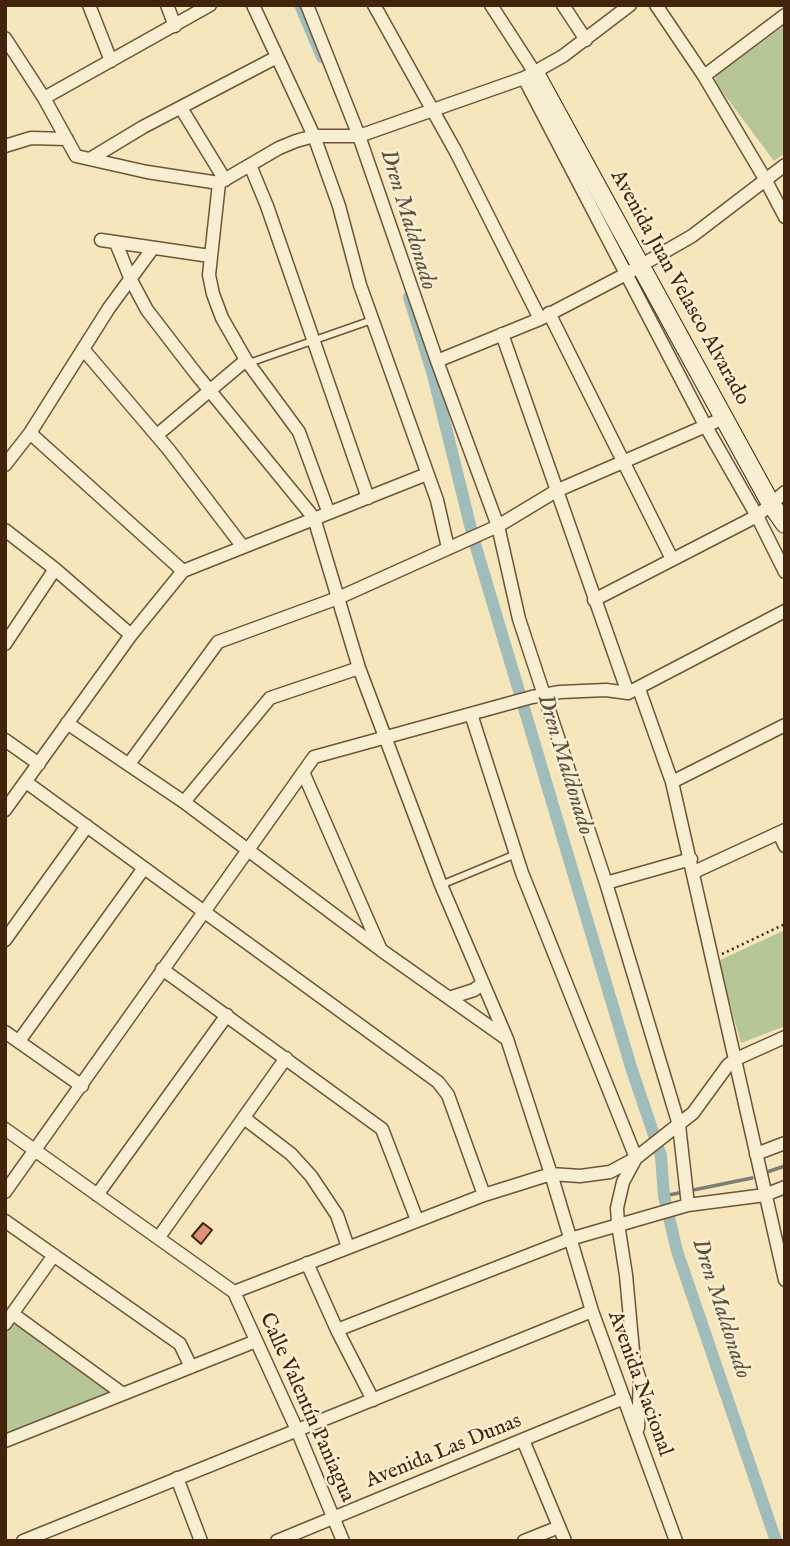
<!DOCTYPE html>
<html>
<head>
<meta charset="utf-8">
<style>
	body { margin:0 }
	#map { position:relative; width:790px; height:1546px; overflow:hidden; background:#f5e6bc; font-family:"IM FELL English",serif }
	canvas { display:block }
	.frame { position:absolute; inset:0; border:7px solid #42240a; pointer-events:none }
</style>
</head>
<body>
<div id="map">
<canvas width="790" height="1546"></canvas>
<div class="frame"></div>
</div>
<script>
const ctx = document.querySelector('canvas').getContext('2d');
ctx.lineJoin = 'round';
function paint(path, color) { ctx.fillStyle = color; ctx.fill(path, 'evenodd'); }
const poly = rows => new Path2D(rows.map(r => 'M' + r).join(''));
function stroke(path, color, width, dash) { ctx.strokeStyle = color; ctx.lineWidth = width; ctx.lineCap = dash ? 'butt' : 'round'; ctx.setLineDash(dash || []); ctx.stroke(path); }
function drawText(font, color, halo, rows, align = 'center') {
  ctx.font = font + ' "IM FELL English",serif'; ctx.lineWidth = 5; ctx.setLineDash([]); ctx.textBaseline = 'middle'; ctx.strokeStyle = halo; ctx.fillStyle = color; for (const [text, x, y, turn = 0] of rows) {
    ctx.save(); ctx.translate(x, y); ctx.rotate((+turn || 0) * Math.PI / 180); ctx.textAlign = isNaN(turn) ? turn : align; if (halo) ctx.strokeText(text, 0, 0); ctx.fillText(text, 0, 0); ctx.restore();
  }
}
paint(poly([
	[785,25,785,153,774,161,715,82,716,76],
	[785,930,785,1026,741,1043,718,961],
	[13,1320,113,1392,5,1436,5,1331]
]), '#b6c696');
stroke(poly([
	[767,1172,785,1166],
	[664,1196,752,1178]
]), '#7b8074', 3.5);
stroke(poly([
	[300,5,322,57],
	[409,297,433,375,473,537,631,1067,661,1156,664,1196,677,1251,776,1541]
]), '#a1bdbb', 12);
const building = poly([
	[203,1223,212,1230,201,1244,192,1236,203,1223]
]);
paint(building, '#df9375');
stroke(building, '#42240a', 2);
const lane = poly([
	[249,363,372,320],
	[441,885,516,854]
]);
const street = poly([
	[89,5,111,61],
	[167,5,175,26],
	[253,5,314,136,339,206,360,285,437,500,448,548],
	[307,5,359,136,437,361,498,526,519,619,606,883,679,1125,688,1205],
	[374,5,456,152,540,319],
	[491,5,535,73],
	[563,5,586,40],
	[656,5,704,76,765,179,785,217],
	[5,38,44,98,76,156,147,172,219,183,279,148,296,141,314,136,359,136,524,78,563,56,630,5],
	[704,76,785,15],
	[524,78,705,425,757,516,785,572],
	[44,98,210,5],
	[181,108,225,180],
	[5,146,31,138,67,139],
	[90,159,143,127,277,57],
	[250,165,267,206,368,498],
	[219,183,209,275,213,294,222,318,246,360,299,432,328,511],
	[101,240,210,256],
	[116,243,131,280,147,310,197,375,314,518,359,668,441,885,507,1039,551,1174,592,1311,676,1541],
	[549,313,672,559],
	[502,334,628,693],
	[83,349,169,450,243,547],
	[437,361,540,319,626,274,692,236,785,165],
	[30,433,183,571],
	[157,435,246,360],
	[5,465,30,433,109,308,153,248],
	[5,530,55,569,131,635],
	[594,600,757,516,785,492],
	[5,644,55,569],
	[639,689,672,782,785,1280],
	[67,723,184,802,381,950,507,1039],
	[5,740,39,764],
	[129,764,218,642,338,598,498,526,556,491,724,418],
	[303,772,380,948],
	[26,782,438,1082,448,1095,484,1195],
	[672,782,785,725],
	[184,802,270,698,359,668],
	[5,810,131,635,183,571,427,474],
	[779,833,785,846],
	[694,872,785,830],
	[606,883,691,859],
	[5,940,87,826],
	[162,969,382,1129,417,1220],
	[449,998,474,990,483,983],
	[5,1032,82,1086],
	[19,1041,144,868],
	[244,1118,291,1154,311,1176,337,1215,348,1247],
	[5,1129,234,1292,297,1430,343,1541],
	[756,1154,785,1143],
	[5,1192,314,757,532,697,560,692,606,690,628,693,785,611],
	[97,1195,227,1015],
	[5,1221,180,1344,191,1367],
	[159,1237,286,1058],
	[307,1263,337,1330,373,1400],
	[234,1292,484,1195,551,1174,580,1176,610,1172,636,1158,522,873,471,714],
	[13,1314,123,1394],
	[5,1324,54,1255],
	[337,1330,570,1239,688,1205,765,1195,785,1187],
	[638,1428,640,1380,634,1362,626,1275,618,1224,617,1208,623,1182,636,1158,693,1113,728,1065,736,1059,785,1037],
	[523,1440,565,1541],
	[5,1441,256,1341],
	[177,1478,201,1541],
	[23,1541,592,1311],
	[277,1541,624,1398],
	[524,1541,559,1527]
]);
const secondary = poly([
	[535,73,771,504,785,524]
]);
stroke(lane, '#6f5436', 9);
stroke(street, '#6f5436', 15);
stroke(secondary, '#42240a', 20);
stroke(poly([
	[722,954,785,924]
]), '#42240a', 2.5, [2, 3.5]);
stroke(lane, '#f8efd3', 6);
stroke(street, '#f8efd3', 12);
stroke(secondary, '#f8efd3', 18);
drawText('21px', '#42240a', '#f8efd3', [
	["Avenida Juan Velasco Alvarado",679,288,61],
	["Avenida Nacional",639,1384,70],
	["Calle Valentín Paniagua",306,1408,66],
	["Avenida Las Dunas",444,1452,-22]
]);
drawText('italic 23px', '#5e523f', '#f8efd3', [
	["Dren Maldonado",407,220,73],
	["Dren Maldonado",564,765,73],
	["Dren Maldonado",720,1309,72]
]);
</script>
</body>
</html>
